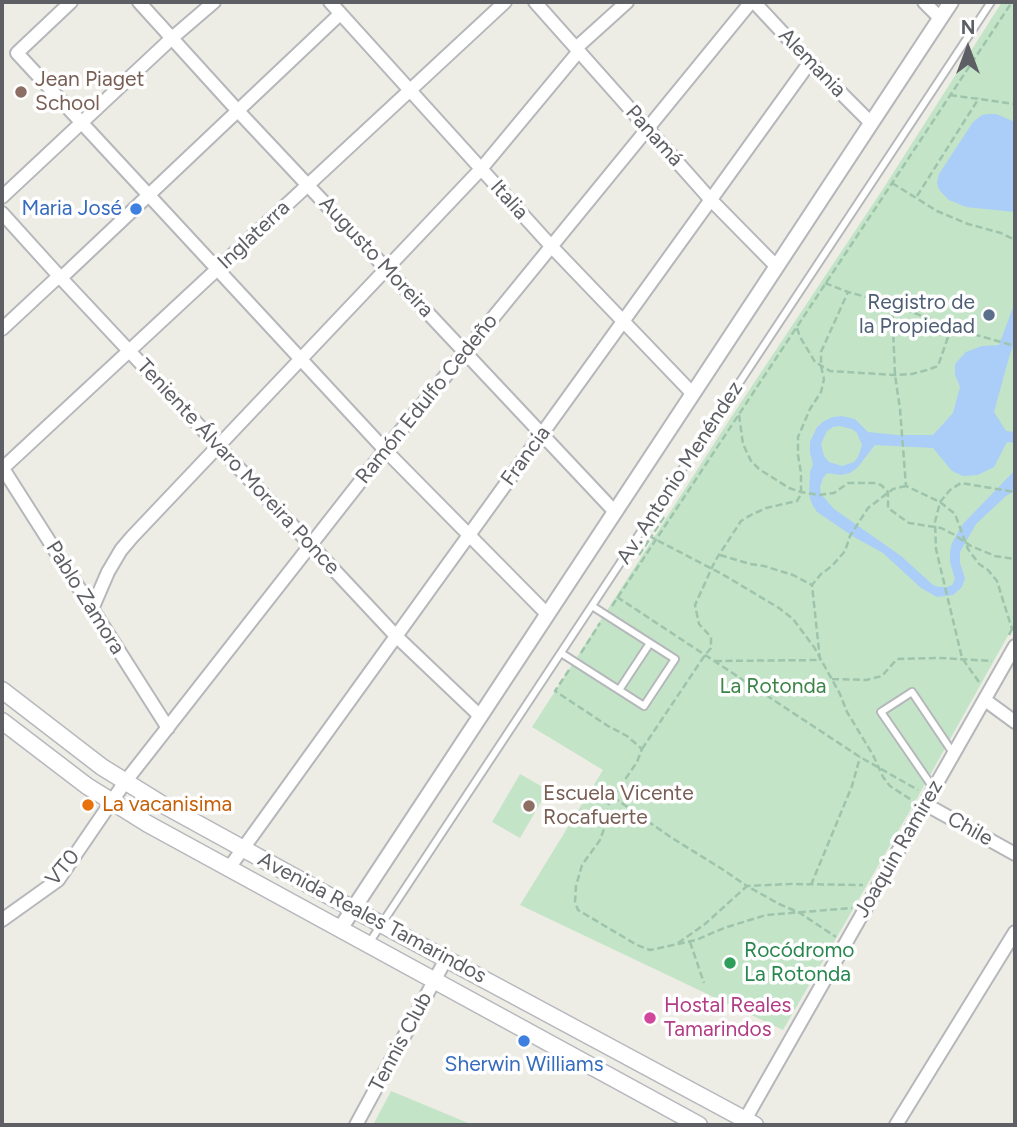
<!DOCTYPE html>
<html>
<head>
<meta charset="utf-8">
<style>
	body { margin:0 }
	#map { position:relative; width:1017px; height:1127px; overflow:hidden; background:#eeede5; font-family:Figtree,sans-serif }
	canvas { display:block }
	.frame { position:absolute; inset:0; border:4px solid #5d5f64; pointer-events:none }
	.north { position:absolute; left:933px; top:14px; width:70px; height:70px; -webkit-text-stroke:5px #fff; paint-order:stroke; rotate:0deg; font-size:19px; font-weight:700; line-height:28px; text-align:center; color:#5d5f64 }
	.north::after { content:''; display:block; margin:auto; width:24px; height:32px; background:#5d5f64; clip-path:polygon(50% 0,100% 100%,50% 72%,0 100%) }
</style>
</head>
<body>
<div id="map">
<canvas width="1017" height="1127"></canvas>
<div class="frame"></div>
<div class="north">N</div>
</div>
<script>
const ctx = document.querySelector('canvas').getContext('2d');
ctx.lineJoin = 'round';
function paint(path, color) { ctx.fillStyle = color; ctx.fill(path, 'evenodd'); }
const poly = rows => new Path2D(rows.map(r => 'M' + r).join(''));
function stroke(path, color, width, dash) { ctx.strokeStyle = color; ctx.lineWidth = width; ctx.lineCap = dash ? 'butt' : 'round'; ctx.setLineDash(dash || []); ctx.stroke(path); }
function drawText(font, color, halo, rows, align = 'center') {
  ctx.font = font + ' Figtree,sans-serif'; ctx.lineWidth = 7; ctx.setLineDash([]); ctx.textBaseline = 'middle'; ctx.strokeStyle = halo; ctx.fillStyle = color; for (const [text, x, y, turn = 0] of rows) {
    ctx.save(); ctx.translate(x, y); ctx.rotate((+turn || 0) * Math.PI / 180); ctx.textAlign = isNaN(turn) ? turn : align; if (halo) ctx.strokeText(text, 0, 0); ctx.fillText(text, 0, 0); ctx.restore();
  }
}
paint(poly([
	[1002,2,1015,2,1015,623,915,802,783,1030,520,905,603,770,532,727,728,422,881,192],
	[520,774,548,790,520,838,492,822],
	[391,1091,473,1125,373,1125]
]), '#c3e4c7');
paint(poly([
	[988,114,996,114,1015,122,1015,212,966,207,949,200,940,191,938,187,937,182,939,174,973,122,982,115],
	[1015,302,1015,342,1010,354,994,412,1006,431,1015,432,1015,443,1007,442,994,467,978,475,963,476,952,471,933,448,875,445,857,468,850,473,841,475,827,473,823,478,820,487,821,494,834,509,901,556,933,585,939,587,947,587,952,585,955,579,950,562,950,552,952,543,962,525,1015,470,1015,491,1006,496,976,524,960,552,960,563,965,578,962,587,953,595,937,597,921,588,883,553,854,537,817,512,812,504,809,495,810,472,813,464,810,453,810,442,817,427,824,421,833,417,842,416,855,419,868,432,897,435,933,435,953,413,960,387,955,375,955,364,966,352,982,346,999,345],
	[839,426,852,429,857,433,862,445,858,457,854,462,842,466,829,462,824,456,821,444,827,431,833,427]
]), '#abcef8');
const service = poly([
	[561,653,644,706,675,659,592,606],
	[619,690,650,643],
	[934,789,881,712,912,692,953,753],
	[369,943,991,2]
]);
const minor = poly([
	[71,2,17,53,385,450,547,614],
	[139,2,238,111,615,512],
	[330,2,551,246,693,394],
	[535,2,711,200,776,266],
	[754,2,810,62,871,123],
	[924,2,940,18],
	[2,197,172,38,214,2],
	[2,213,59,276,396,636,480,716],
	[2,329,59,276,61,278,340,14],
	[2,467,168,728],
	[3,468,505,2],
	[92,609,108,572,121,550,132,537,481,169,579,51,576,48,627,2],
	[985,700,1015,722],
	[925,804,1015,854],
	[229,868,810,62],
	[2,920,58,880,125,782,385,450,751,2],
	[356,1125,446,959],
	[742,1125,1015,646],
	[896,1125,1015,932]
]);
const tertiary = poly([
	[340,929,951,2]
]);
const secondary = poly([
	[2,690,102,767,160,803,353,909,755,1125],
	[2,721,87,786,148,824,699,1125]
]);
stroke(service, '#b5b7bb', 10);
stroke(minor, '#b5b7bb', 16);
stroke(tertiary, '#b5b7bb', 18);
stroke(secondary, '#b6b8be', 19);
stroke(poly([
	[950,95,1015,104],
	[892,183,937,211,968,224,1001,233,1015,240],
	[917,196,979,98],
	[825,283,848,292,892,304,952,328,1015,346],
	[892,304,895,375,900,409,906,486,940,502,955,514,968,549,979,564,988,570,997,581,1012,629],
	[797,328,800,337,815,362,830,371,895,375,912,374,927,370,938,366,948,337,949,327],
	[739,415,743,444,751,461,759,469,789,488,801,492,819,495,834,493,848,483,876,483,881,485,888,492,888,508,909,523,941,528,953,534,971,546,995,556,1015,559],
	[664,517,651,537,722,574,779,608,793,619,814,647,840,694,847,712,873,755,883,777,890,786,913,801],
	[639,555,651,537],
	[720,555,750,564,764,566,793,575,812,585],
	[617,597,860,757,918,790],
	[612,606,1012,2],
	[1009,635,1015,623],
	[581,653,600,623],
	[715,661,820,660,812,585,821,574,832,566,845,551,850,536,868,508,893,489,906,486],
	[569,670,555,691,608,726,627,736,642,749,637,762,609,803,605,826,600,840,582,865,576,886,575,902,578,910,637,945,650,950,696,940,724,928,766,915,852,908],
	[832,679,866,680,882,676,897,659,941,658,992,661],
	[979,682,962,658,936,549,935,522,940,502,950,490,961,483,1015,492],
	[642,749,705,655,711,648,711,637,699,624,695,605,715,561,741,521,751,515,766,508,797,501,801,494,801,473,798,455,798,437,810,409,821,392,824,379,821,366,821,352,848,292],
	[613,797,672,838,722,869,747,886,790,884,863,885],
	[811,885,852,786,860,757],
	[690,942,704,983],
	[678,943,705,924,747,886,779,904,800,913,836,937]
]), '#9ec4ac', 2.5, [7, 3.5]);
stroke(service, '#fff', 6);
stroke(minor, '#fff', 12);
stroke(tertiary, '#fff', 14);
stroke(secondary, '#fff', 16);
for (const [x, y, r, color] of [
	[21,92,7,"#8d6e63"],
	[136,209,7,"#3f7fe0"],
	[989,315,7,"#5c6f8a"],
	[88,805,7,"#e8710a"],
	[529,806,7,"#8d6e63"],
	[730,963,7,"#2e9e5b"],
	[650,1018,7,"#d1479c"],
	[524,1041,7,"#3f7fe0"]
]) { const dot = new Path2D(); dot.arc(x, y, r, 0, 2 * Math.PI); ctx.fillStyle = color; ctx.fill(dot); stroke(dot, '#fff', 2.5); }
drawText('21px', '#5d5f64', '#fff', [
	["Alemania",812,63,46],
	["Panamá",654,136,48],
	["Italia",509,200,48],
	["Inglaterra",254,235,-43],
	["Augusto Moreira",376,257,47],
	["Ramón Edulfo Cedeño",427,399,-51],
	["Francia",526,456,-54],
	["Teniente Álvaro Moreira Ponce",238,467,47],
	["Av. Antonio Menéndez",680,473,-57],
	["Pablo Zamora",85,598,58],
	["Chile",970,829,29],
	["Joaquin Ramirez",899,849,-60],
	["VT0",63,868,-50],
	["Avenida Reales Tamarindos",372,918,28],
	["Tennis Club",401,1042,-62]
]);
drawText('21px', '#785e54', '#fff', [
	["Jean Piaget",35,80],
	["School",35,104],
	["Escuela Vicente",543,794],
	["Rocafuerte",543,818]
], 'left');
drawText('21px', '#366cbe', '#fff', [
	["Maria José",122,209],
	["Sherwin Williams",524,1065,"center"]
], 'right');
drawText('21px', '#4e5e75', '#fff', [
	["Registro de",975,303],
	["la Propiedad",975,327]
], 'right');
drawText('21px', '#3c8447', '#fff', [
	["La Rotonda",773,687]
]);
drawText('21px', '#c56008', '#fff', [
	["La vacanisima",102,805]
], 'left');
drawText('21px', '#27864d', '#fff', [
	["Rocódromo",744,951],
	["La Rotonda",744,975]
], 'left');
drawText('21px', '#b23c85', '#fff', [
	["Hostal Reales",664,1006],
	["Tamarindos",664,1030]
], 'left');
</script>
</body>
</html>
